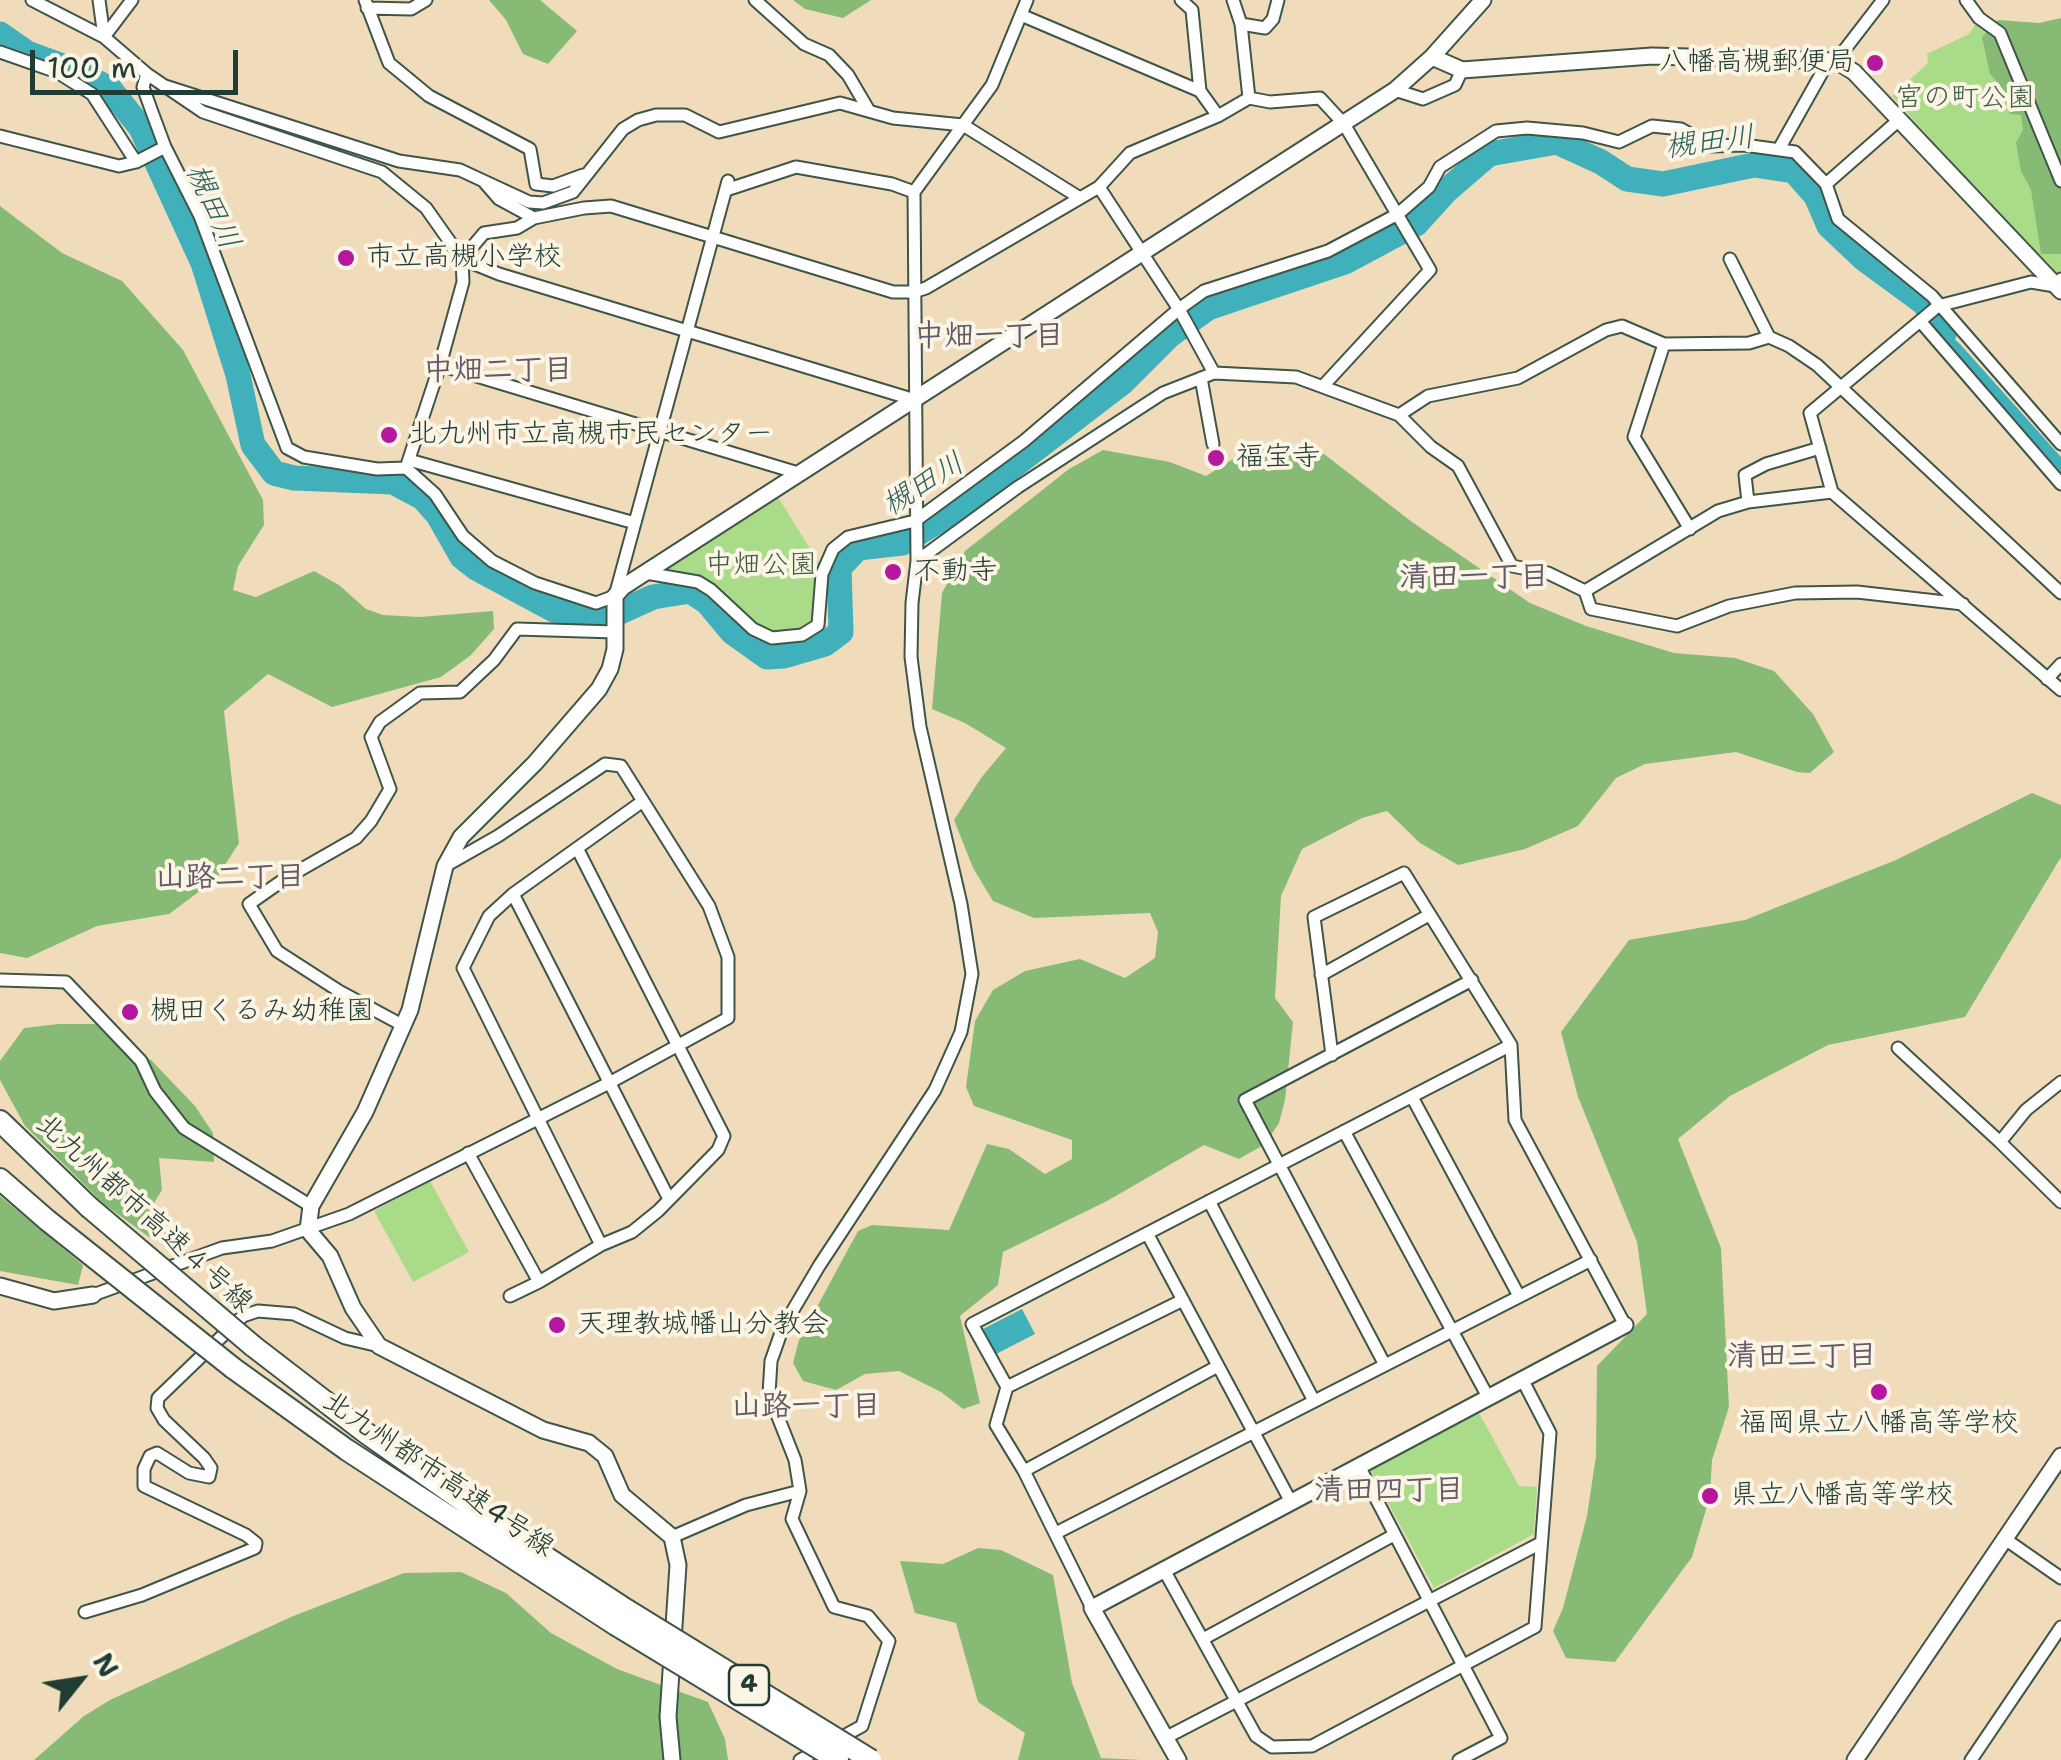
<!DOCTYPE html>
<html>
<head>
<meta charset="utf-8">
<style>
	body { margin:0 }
	#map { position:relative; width:2061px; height:1760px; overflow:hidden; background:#f0dcbb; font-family:"Shantell Sans",sans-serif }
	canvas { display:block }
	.north { position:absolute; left:30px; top:1630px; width:100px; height:100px; -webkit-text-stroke:8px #fcf5e5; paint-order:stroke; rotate:60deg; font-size:28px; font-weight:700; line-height:40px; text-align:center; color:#1f3d34 }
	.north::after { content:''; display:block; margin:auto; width:35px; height:45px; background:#1f3d34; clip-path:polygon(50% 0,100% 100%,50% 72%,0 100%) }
	.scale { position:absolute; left:30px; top:50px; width:208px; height:45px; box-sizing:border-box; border:5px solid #1f3d34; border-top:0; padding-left:12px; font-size:30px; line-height:35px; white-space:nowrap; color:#1f3d34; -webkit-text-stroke:8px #fcf5e5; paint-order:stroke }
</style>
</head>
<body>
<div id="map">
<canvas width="2061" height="1760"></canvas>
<div class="north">N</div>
<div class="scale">100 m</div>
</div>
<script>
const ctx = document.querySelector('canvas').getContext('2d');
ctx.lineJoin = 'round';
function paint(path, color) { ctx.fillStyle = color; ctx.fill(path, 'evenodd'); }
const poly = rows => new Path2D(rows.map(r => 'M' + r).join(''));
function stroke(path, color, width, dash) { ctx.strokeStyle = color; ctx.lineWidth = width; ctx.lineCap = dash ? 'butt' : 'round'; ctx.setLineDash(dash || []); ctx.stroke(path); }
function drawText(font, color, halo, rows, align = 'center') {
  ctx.font = font + ' "Shantell Sans","Klee One",sans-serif'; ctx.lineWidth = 8; ctx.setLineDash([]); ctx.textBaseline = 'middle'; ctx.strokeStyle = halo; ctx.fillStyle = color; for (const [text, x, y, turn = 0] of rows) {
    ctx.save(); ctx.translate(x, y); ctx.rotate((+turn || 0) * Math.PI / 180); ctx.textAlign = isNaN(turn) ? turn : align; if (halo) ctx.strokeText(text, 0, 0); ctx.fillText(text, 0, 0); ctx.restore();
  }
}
paint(poly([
	[1977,22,1996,37,2061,195,2061,271,2056,278,1892,96,1928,63,1927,54,1969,34],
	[776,494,819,563,814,621,804,629,786,632,769,631,752,623,712,588,664,574,661,568],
	[430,1181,469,1252,413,1282,374,1211],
	[1479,1413,1519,1486,1537,1487,1534,1534,1434,1588,1370,1469]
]), '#aadb89');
paint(poly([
	[489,0,540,0,577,31,548,64,523,54,506,20],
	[793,0,871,0,843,18,805,9],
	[2061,18,2061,254,2041,254,2031,190,2021,171,2016,143,2023,130,2021,115,2010,114,2003,89,1990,74,1982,37,1998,20,2039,23],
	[0,206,62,253,122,281,183,350,263,500,264,525,238,566,233,590,256,597,314,571,339,585,366,609,383,615,420,617,493,611,494,629,471,655,441,677,332,707,268,674,224,711,239,843,216,879,169,914,97,926,27,958,0,953],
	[1252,447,1324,454,1412,522,1530,603,1586,626,1674,653,1735,658,1774,671,1813,714,1834,752,1810,773,1797,772,1736,752,1645,764,1616,778,1578,826,1525,849,1458,865,1420,843,1387,811,1362,818,1302,849,1281,896,1275,998,1293,1022,1285,1100,1279,1123,1265,1144,1239,1159,1204,1145,1107,1201,1003,1252,998,1285,960,1316,980,1403,963,1409,941,1392,899,1371,865,1374,836,1390,803,1381,793,1363,799,1340,858,1231,872,1225,949,1230,987,1144,1009,1149,1045,1174,1072,1159,1072,1140,974,1106,966,1087,975,1021,993,990,1025,971,1080,959,1125,978,1155,958,1158,932,1150,913,1034,918,993,901,973,868,954,820,981,778,1006,748,965,723,932,709,942,593,965,551,1069,469,1103,450,1170,462,1206,476],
	[2032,793,2061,805,2061,857,1965,1017,1828,1045,1730,1096,1678,1139,1721,1248,1729,1407,1712,1460,1710,1496,1692,1557,1615,1662,1566,1658,1553,1631,1563,1608,1587,1516,1596,1456,1597,1366,1647,1314,1637,1242,1578,1097,1561,1032,1629,940,1745,920,1896,860],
	[59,1024,100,1024,127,1049,151,1060,195,1106,213,1133,214,1162,159,1158,162,1190,154,1203,168,1237,153,1240,104,1204,25,1126,0,1080,0,1061,24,1028],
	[0,1196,83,1265,78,1285,0,1271],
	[978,1548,1001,1550,1053,1575,1072,1683,1101,1758,1142,1760,1018,1760,1025,1733,978,1702,956,1623,915,1613,900,1561,943,1564],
	[461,1572,506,1593,551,1633,617,1669,708,1702,725,1739,728,1760,34,1760,84,1716,110,1700,291,1617,404,1573]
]), '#87bb75');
paint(poly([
	[1933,320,1960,344,2061,457,2061,473,1939,338,1931,325],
	[1022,1309,1035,1334,996,1354,983,1329]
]), '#40b0bb');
stroke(poly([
	[0,34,27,53,76,71,110,89,141,128,203,263,238,375,253,445,274,473,294,478,393,482,423,498,438,515,462,557,476,568,554,610,600,621,653,597,690,591,707,602,732,632,767,657,784,656,825,644,841,632,839,568,858,548,902,543,956,510,1123,382,1170,335,1208,308,1345,262,1416,224,1446,191,1489,154,1557,142,1601,162,1627,179,1663,184,1754,165,1794,171,1816,196,1829,226,1864,259,1924,303,1944,334]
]), '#40b0bb', 25);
const minor = poly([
	[32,0,104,37,147,74,203,112,382,172,426,208,462,259,499,274,915,400],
	[99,0,104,37],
	[365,0,389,63,429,96,530,149,536,184,553,186,583,175],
	[755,0,804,44,829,55,848,75,868,109],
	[1181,0,1192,10,1200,91],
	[1233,0,1241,24,1265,28,1273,19,1278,0],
	[1966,0,1979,18,2000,33,2061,181],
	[367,8,411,9,426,0],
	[1021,15,1200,91,1218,116],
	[1241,24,1249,98],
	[104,37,132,0],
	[0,52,57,72,92,94,136,162],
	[1836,61,1883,0],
	[147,74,143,87,152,112,165,147,200,216,287,448,304,457,377,469,406,468],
	[165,86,399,161,460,170,529,202,543,203,573,192,623,129,638,120,656,115,685,115,719,132,840,103,893,118,963,125,1080,198],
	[1395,90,1423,99,1455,85,1462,70],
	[0,136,119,166,136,162,165,147],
	[1779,149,1829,60],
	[485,183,499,199,534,218,584,208,611,206,893,292,914,292,926,288,1099,187,1130,153,1218,116,1249,98,1270,102,1320,98,1344,124,1430,270,1324,385],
	[1826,184,1899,120],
	[1099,187,1180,311,1214,373],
	[726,190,796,167,892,184,914,192],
	[1730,259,1769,337],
	[2061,279,2055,286,2031,282,1938,306,1810,413,1832,492,2061,690],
	[1920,321,2061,484],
	[1664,344,1634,437,1690,529],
	[440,365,798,473],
	[1201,378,1213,444],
	[1399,415,1428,396,1518,378,1606,330,1622,326,1664,344,1749,343,1769,337,1789,346,1817,365,2061,593],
	[409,460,635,523],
	[406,468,435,494,463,536,492,561,535,583,596,603,615,596,728,181],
	[406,468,440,365,463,282,462,259,484,233,517,228,534,218],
	[1748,502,1745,475,1766,464,1820,448],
	[917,561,1018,487,1163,393,1214,373,1296,377,1399,415,1431,447,1458,466,1512,566,1548,573,1585,591,1591,609,1677,626,1729,606,1795,593,1857,592,1963,604],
	[646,573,698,582,711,590,753,629,772,638,802,635,818,625,822,574,833,549,848,537,915,521,1024,441,1179,309,1204,291,1328,251,1398,214,1429,187,1440,167,1496,131,1527,128,1583,133,1619,142,1652,126,1681,129,1712,146,1744,145,1795,152,1826,184,1838,219,1932,296,2061,444],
	[1585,591,1718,511,1748,502,1832,492],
	[2047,679,2061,664],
	[578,850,724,1136,718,1150,658,1211,632,1232,601,1245,463,968,489,916,513,894,643,801],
	[513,894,669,1199],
	[1321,975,1429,915],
	[0,980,66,982,141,1061,155,1091,184,1128,311,1206],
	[404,1026,339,991,277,951,249,904,286,878,356,838,371,821,390,789,371,737,380,722,420,693,460,692,494,660,517,629,615,632],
	[1898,1048,2000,1142],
	[1332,1055,1314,917,1404,873,1511,1045,1515,1120,1625,1325],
	[2061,1082,2026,1110,2000,1142,2061,1202],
	[1412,1097,1519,1296],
	[1344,1131,1488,1397],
	[468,1153,539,1282,601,1245],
	[1209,1201,1314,1401],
	[1147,1233,1291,1502],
	[93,1295,222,1248,272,1241,349,1214,609,1083,728,1018,728,957,709,906,621,766,605,764,498,836,447,865],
	[510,1296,539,1282],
	[1385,1365,1245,1100,1472,980],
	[1007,1387,972,1324,1511,1045],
	[1359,1466,1501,1738,1459,1760],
	[1024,1471,1218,1366],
	[1056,1533,1591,1260],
	[672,1537,746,1505,800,1491],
	[2005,1539,2061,1578],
	[1164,1570,1256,1736,1272,1747,1312,1746,1535,1627,1550,1433,1522,1379],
	[1092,1608,1024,1471,996,1425,1007,1387,1183,1300],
	[85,1612,142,1595,255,1548,256,1543,246,1535,144,1486,144,1469,150,1456,157,1453,189,1473,209,1477,211,1468,204,1458,164,1420,157,1408,158,1398,243,1316,258,1311,294,1314,345,1338,379,1346],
	[1203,1639,1394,1535],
	[1165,1738,1539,1544],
	[800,1760,862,1726,889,1641,868,1616,834,1607,792,1519,800,1491,795,1460,769,1394,771,1361,783,1327,819,1266,935,1090,961,1032,972,974,961,904,920,727,911,657,912,603,917,561,914,192,992,85,1027,0],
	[1971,1760,2061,1627]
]);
const tertiary = poly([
	[1432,57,1462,70,1652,56,1836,61,1854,72,2061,291],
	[0,1286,54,1301,93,1295],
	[672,1760,668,1717,678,1565,672,1537,622,1495,605,1456,589,1443,543,1430,379,1346,353,1308,330,1256,308,1230,311,1206,365,1112,410,1010,445,866,461,837,535,763,599,689,610,669,615,649,615,596,623,587,1395,90,1432,57,1483,0],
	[1178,1760,1092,1608,1625,1325],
	[1855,1760,2061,1456]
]);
const motorway = poly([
	[0,1121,89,1207],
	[0,1179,47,1220],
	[253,1346,366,1433,494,1523,627,1610],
	[233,1368,347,1450,616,1625]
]);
stroke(minor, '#3e5548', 15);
stroke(tertiary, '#3e5548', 19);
stroke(motorway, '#3e5548', 24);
stroke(minor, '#fff', 11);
stroke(tertiary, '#fff', 15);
stroke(motorway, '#fff', 20);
const motorwayBridge = poly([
	[89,1207,253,1346],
	[47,1220,233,1368],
	[627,1610,871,1760],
	[616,1625,838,1760]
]);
stroke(motorwayBridge, '#3e5548', 24, []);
stroke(motorwayBridge, '#fff', 20);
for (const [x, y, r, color] of [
	[1875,63,10,"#b5179e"],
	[346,258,10,"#b5179e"],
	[389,435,10,"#b5179e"],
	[1216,458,10,"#b5179e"],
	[893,572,10,"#b5179e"],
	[130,1012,10,"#b5179e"],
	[557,1325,10,"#b5179e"],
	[1879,1392,10,"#b5179e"],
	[1710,1496,10,"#b5179e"]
]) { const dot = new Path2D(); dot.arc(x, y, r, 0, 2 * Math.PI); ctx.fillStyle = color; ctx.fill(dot); stroke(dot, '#fcf5e5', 4); }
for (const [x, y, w] of [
	[749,1685,40]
]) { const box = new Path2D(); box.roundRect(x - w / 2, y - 20, w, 40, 8); ctx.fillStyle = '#fcf5e5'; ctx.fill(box); stroke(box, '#1f3d34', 2.5); }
drawText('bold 25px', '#1f3d34', null, [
	["4",749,1685]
]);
drawText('28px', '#1f3d34', '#fcf5e5', [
	["八幡高槻郵便局",1855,63,"right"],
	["市立高槻小学校",366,258],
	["北九州市立高槻市民センター",409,435],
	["福宝寺",1236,458],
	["不動寺",913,572],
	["槻田くるみ幼稚園",150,1012],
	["天理教城幡山分教会",577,1325],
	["福岡県立八幡高等学校",1879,1424,"center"],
	["県立八幡高等学校",1730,1496]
], 'left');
drawText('28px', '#3b5d45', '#fcf5e5', [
	["宮の町公園",1965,99],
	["中畑公園",761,566]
]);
drawText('28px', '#1f3d34', '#fcf5e5', [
	["北九州都市高速４号線",144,1214,42],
	["北九州都市高速4号線",438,1475,34]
]);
drawText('italic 30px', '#29605c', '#fcf5e5', [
	["槻田川",1710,143,-7],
	["槻田川",212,207,66],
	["槻田川",924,485,-32]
]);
drawText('bold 30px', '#605b67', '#fcf5e5', [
	["中畑一丁目",989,337],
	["中畑二丁目",498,371],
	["清田一丁目",1474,578],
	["山路二丁目",230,878],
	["清田三丁目",1802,1357],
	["山路一丁目",806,1407],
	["清田四丁目",1389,1491]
]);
</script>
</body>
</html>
